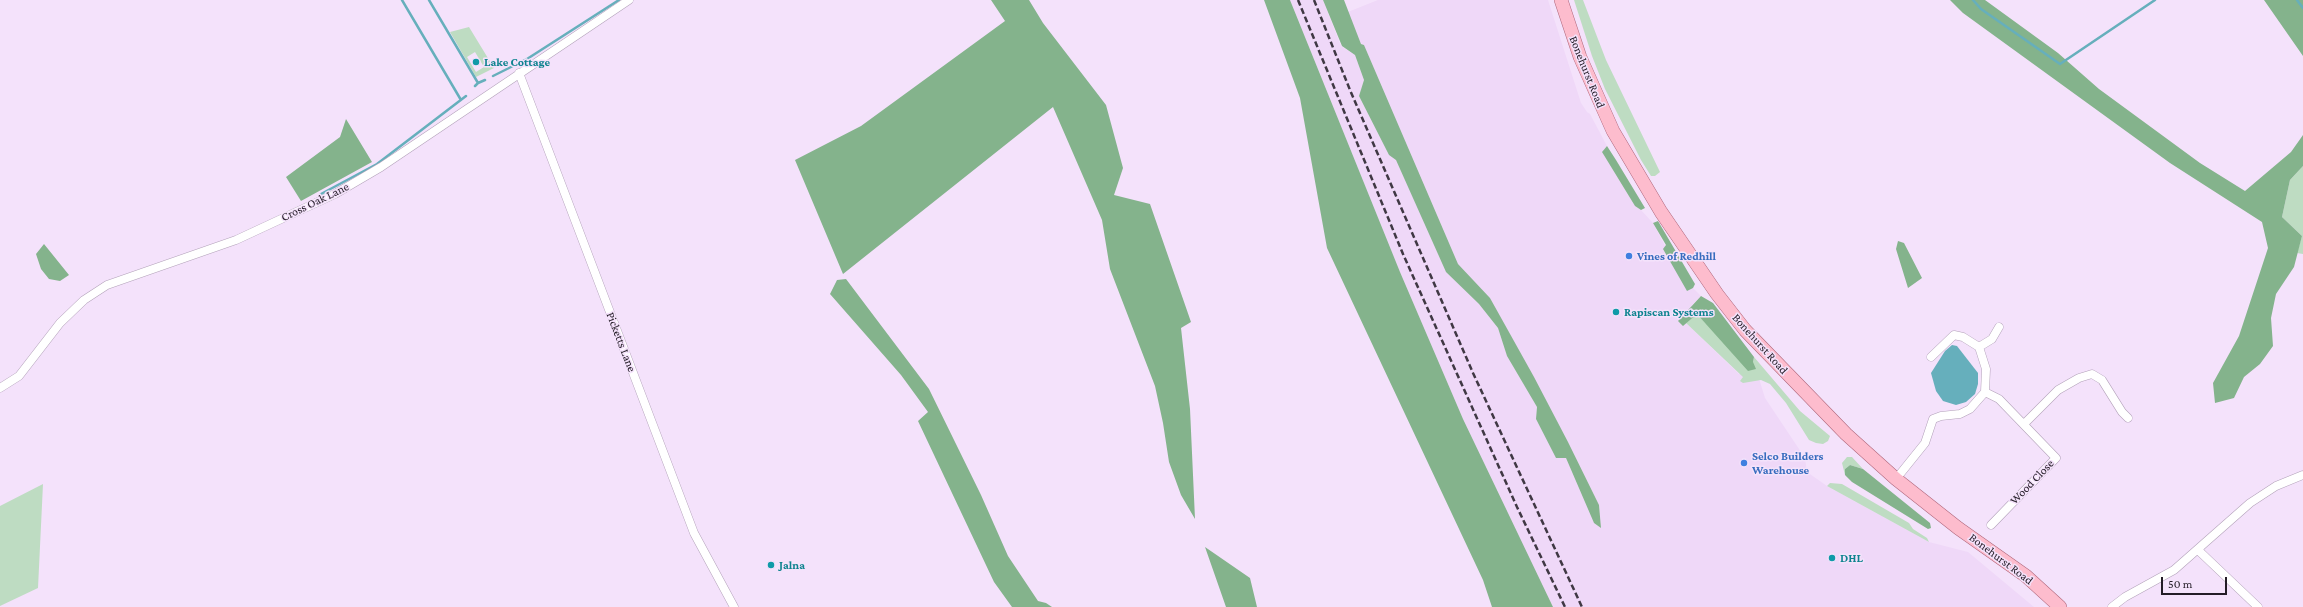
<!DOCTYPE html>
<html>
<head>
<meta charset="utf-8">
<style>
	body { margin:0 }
	#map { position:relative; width:2303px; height:607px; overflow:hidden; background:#f4e2fb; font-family:"Crimson Pro",serif }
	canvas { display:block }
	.scale { position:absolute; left:2161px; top:577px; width:66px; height:18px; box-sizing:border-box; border:2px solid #231c26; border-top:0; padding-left:5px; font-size:12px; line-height:14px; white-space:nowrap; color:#231c26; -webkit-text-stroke:3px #f4e2fb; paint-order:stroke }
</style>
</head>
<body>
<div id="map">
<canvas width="2303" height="607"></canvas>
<div class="scale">50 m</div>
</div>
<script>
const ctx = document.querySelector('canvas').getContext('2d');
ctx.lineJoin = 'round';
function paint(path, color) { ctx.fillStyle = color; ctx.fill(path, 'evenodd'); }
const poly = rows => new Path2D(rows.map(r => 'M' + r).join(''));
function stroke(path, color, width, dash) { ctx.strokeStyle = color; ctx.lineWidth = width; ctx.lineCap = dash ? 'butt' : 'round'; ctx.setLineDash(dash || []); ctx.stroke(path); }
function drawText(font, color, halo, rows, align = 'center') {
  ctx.font = font + ' "Crimson Pro",serif'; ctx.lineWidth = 3; ctx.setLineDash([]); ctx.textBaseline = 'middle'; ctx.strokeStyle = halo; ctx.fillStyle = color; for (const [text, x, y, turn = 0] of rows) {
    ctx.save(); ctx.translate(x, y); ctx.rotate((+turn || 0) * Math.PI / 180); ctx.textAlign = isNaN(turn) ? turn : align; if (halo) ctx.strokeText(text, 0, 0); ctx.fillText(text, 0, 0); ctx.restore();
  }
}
paint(poly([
	[1290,0,1323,0,1341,46,1355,55,1364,80,1359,96,1389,155,1396,159,1446,272,1479,304,1498,328,1507,356,1537,407,1536,419,1556,457,1566,458,1594,523,1601,527,1599,505,1568,442,1490,298,1458,264,1364,45,1361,44,1348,12,1378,0,1548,0,1581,103,1587,112,1590,114,1607,146,1602,152,1635,206,1641,210,1653,223,1688,290,1693,288,1701,296,1693,304,1683,326,1686,323,1739,374,1756,369,1765,398,1805,458,1807,472,1827,486,1929,542,1968,552,2034,607,1553,607,1463,419,1400,272]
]), '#efd8f8');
paint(poly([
	[1574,0,1583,0,1606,60,1660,172,1655,176,1651,176,1641,160,1605,89,1592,56],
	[469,27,494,68,476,77,450,32],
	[475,52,484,67,476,72,467,57],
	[2303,166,2303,254,2297,253,2302,236,2282,217,2290,180],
	[1697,314,1718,335,1737,358,1753,362,1754,357,1800,411,1830,436,1828,441,1823,444,1816,443,1809,440,1786,403,1770,384,1761,380,1743,383,1740,381,1743,377,1686,323],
	[1847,457,1852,457,1863,469,1850,465,1845,469,1845,475,1842,463],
	[1830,483,1842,484,1909,523,1913,529,1927,538,1929,542,1827,486],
	[43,484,38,588,0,606,0,506]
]), '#bedcc2');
paint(poly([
	[991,0,1029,0,1043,23,1106,105,1123,168,1114,195,1150,204,1191,322,1181,328,1190,409,1195,519,1181,495,1169,462,1163,423,1155,386,1110,269,1102,220,1053,107,843,274,795,160,861,126,1005,21],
	[1264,0,1290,0,1400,272,1463,419,1553,607,1492,607,1483,580,1327,248,1300,98],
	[1323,0,1344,0,1361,44,1364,45,1458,264,1490,298,1534,377,1568,442,1599,505,1601,528,1594,523,1566,458,1556,458,1536,419,1537,407,1507,356,1498,328,1479,304,1446,272,1396,160,1389,155,1359,96,1364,80,1355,55,1342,46],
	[1950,0,1985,0,2058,53,2099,89,2200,163,2245,191,2291,152,2303,135,2303,166,2290,180,2282,217,2302,236,2294,267,2276,294,2271,318,2273,346,2260,364,2244,377,2234,398,2215,403,2213,383,2239,336,2268,248,2262,222,2170,163,1963,13],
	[2264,0,2303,0,2303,56],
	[346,119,372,162,301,201,286,177,340,137],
	[1607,146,1616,160,1645,208,1641,210,1635,206,1602,152],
	[1658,221,1695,284,1693,288,1687,291,1663,249,1666,245,1653,223],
	[1898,241,1904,243,1922,278,1908,288,1896,249],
	[44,244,69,275,60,281,49,279,41,269,36,254],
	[846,279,929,389,981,495,1008,556,1038,601,1046,603,1052,607,1012,607,994,582,918,421,928,412,901,375,830,294,837,280],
	[1701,296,1713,303,1754,357,1753,362,1756,369,1748,371,1697,314,1683,326,1678,321],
	[1850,465,1863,469,1930,523,1931,528,1928,529,1852,482,1845,475,1845,469],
	[1205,547,1250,578,1257,607,1226,607]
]), '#84b38c');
paint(poly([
	[1952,345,1957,346,1978,373,1978,384,1975,394,1966,402,1956,405,1943,401,1936,391,1931,373,1945,351]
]), '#66afbc');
stroke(poly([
	[402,0,461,100],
	[429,0,478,83,475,86],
	[1973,0,1981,9,2060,64,2155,0],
	[2297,0,2303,8],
	[493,76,527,59,619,0],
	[478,83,485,80],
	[321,194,377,164,466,96]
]), '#66afbc', 2.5);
const street = poly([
	[519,73,694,533,734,607],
	[1979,347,1992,339,1999,327],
	[0,388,19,376,60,323,84,300,107,285,236,240,335,194,381,167,629,0],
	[1985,392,1999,399,2056,458,1991,525],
	[2024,424,2058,390,2079,378,2092,374,2102,380,2122,412,2128,418],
	[1896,479,1925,443,1933,419,1941,416,1960,414,1970,409,1985,392,1986,369,1979,347,1963,337,1954,335,1931,357],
	[2198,550,2258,607],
	[2112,607,2125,597,2174,570,2250,503,2276,486,2303,475]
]);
const primary = poly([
	[1561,0,1580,57,1613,131,1661,212,1717,294,1745,330,1846,434,1896,479,1958,528,2026,576,2060,607]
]);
stroke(street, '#b2a1b9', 9);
stroke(primary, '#af677c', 14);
stroke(street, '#fff', 8);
stroke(primary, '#fdbccd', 13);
stroke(poly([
	[1298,0,1403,254,1517,507,1565,607],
	[1314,0,1350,90,1473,373,1582,607]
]), '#403844', 2.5, [6, 3]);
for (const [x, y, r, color] of [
	[476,62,4,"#0f9aa8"],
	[1629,256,4,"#3f7fe0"],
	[1616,312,4,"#0f9aa8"],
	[1744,463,4,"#3f7fe0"],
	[1832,558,4,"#0f9aa8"],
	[771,565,4,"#0f9aa8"]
]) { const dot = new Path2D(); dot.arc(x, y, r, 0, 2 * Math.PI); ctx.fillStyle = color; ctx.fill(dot); stroke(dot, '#f4e2fb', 1.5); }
drawText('bold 12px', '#0d838f', '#f4e2fb', [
	["Lake Cottage",484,62],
	["Rapiscan Systems",1624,312],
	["DHL",1840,558],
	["Jalna",779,565]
], 'left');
drawText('12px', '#231c26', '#f4e2fb', [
	["Bonehurst Road",1587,72,68],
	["Cross Oak Lane",315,202,-26],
	["Picketts Lane",621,342,69],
	["Bonehurst Road",1760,344,48],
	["Wood Close",2032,482,-46],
	["Bonehurst Road",2001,559,37]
]);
drawText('bold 12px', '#366cbe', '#f4e2fb', [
	["Vines of Redhill",1637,256],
	["Selco Builders",1752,456],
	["Warehouse",1752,470]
], 'left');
</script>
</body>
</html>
